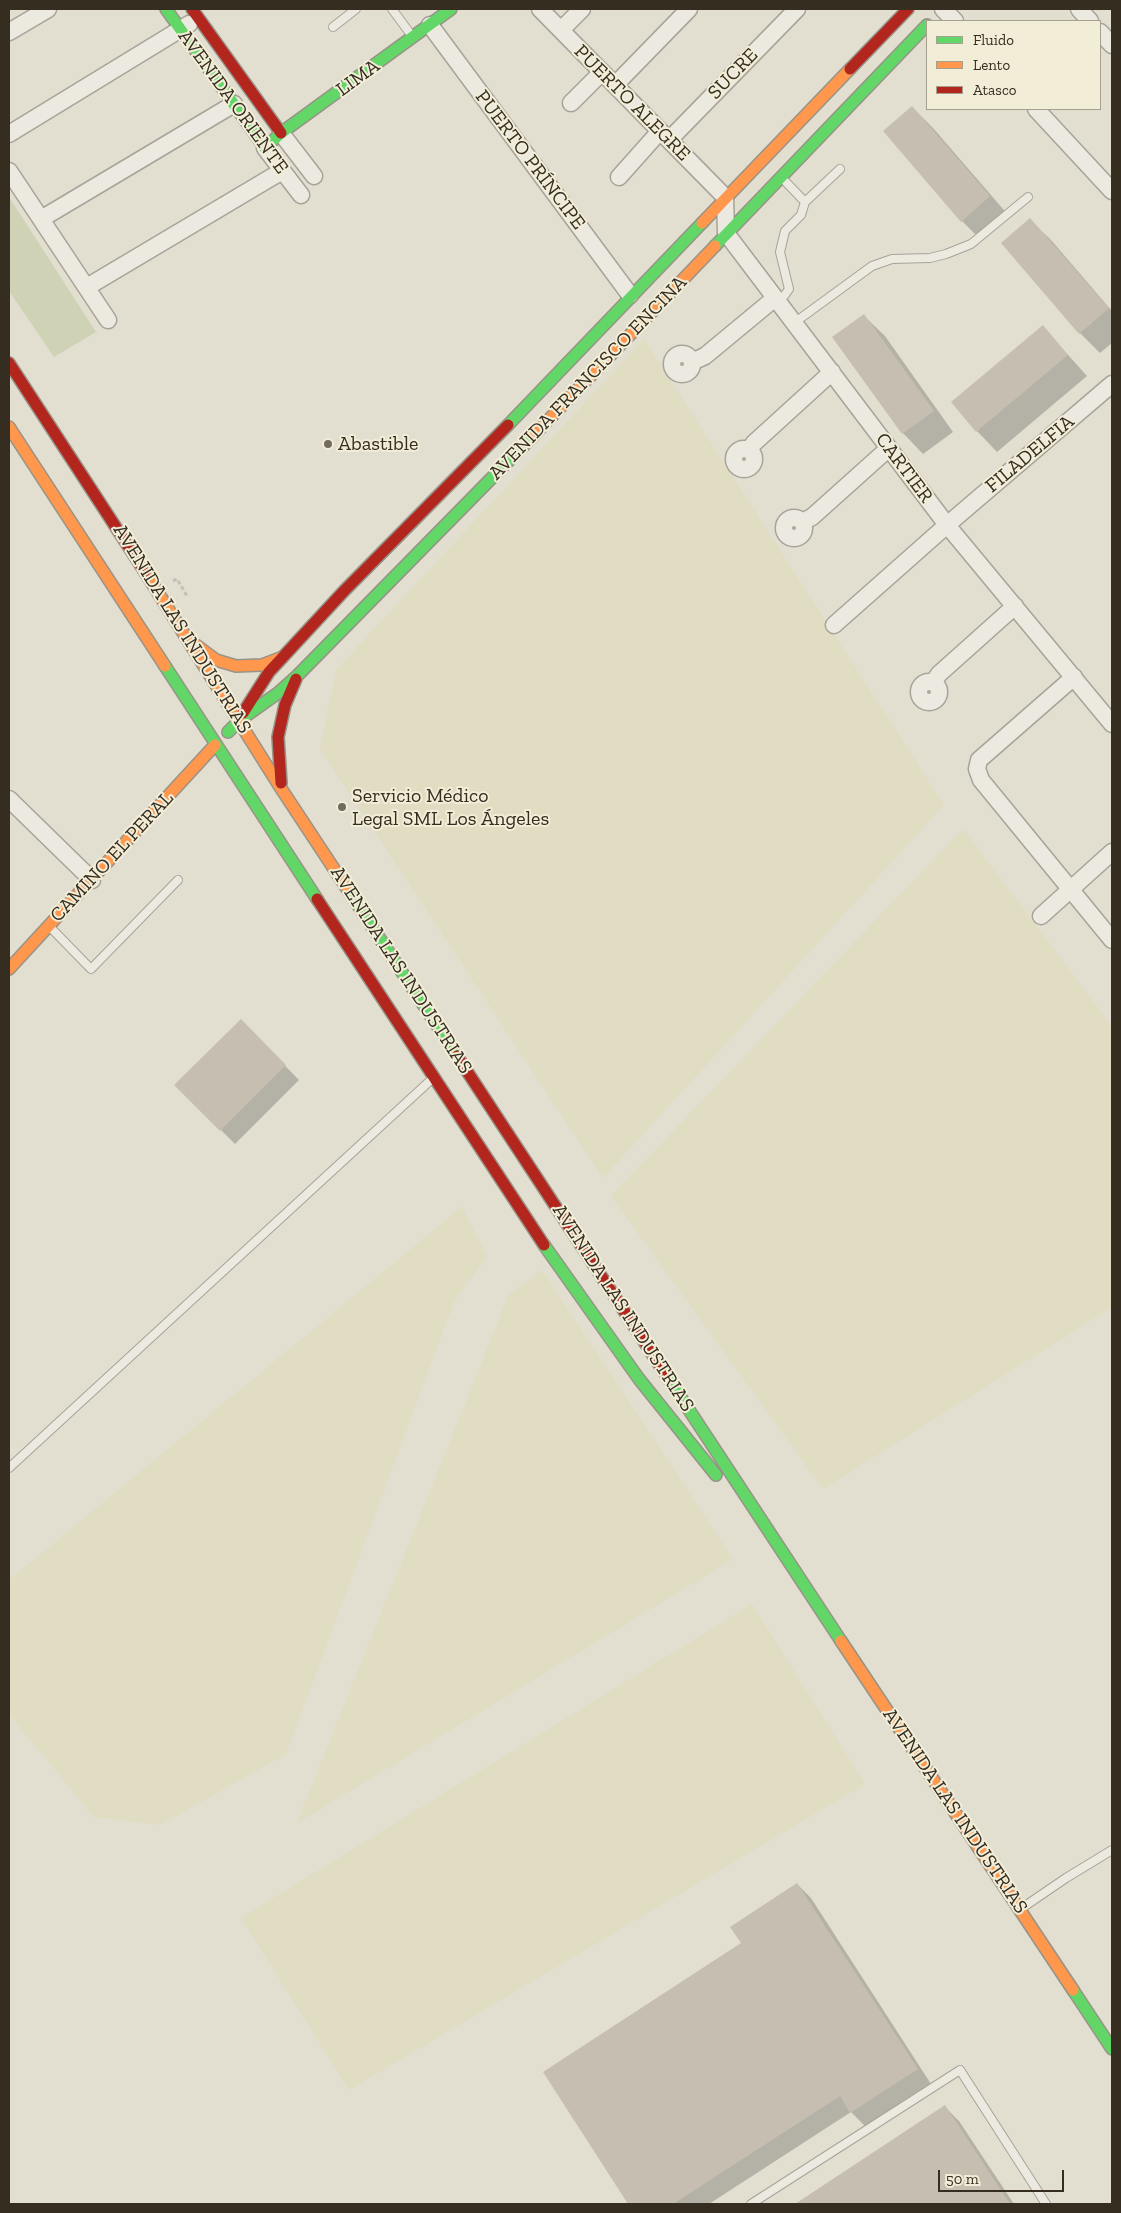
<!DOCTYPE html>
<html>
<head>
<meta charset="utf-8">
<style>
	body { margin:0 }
	#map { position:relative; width:1121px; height:2213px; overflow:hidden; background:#e2ded0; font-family:"Zilla Slab",serif }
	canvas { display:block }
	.frame { position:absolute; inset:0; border:10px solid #362d21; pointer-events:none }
	.legend { position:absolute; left:926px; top:20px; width:175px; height:90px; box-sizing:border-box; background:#f2edd7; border:1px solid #a7a08e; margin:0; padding:6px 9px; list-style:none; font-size:15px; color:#362d21 }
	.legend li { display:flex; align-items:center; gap:10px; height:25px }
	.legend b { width:25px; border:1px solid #a7a08e }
	.scale { position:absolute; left:938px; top:2170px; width:126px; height:22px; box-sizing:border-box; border:2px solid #362d21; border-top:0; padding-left:6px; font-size:15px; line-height:18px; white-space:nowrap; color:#362d21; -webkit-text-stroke:4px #f2edd7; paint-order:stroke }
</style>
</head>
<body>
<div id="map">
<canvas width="1121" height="2213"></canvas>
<div class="frame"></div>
<ul class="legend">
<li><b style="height:6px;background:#63d668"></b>Fluido</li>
<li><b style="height:6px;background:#ff974d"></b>Lento</li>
<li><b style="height:6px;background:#b3261e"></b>Atasco</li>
</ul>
<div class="scale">50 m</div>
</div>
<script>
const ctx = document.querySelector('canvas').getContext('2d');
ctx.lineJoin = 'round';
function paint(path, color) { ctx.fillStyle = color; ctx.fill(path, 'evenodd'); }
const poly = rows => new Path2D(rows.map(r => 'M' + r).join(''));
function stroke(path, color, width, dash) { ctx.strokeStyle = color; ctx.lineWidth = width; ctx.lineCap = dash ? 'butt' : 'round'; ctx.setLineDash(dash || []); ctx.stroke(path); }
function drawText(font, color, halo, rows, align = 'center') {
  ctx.font = font + ' "Zilla Slab",serif'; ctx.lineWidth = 4; ctx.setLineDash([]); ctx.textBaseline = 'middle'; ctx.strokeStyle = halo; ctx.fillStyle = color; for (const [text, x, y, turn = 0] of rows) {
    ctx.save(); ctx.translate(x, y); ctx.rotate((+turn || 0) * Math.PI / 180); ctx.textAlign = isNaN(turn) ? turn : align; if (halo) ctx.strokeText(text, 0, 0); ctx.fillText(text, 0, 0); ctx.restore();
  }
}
paint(poly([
	[644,339,944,805,603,1178,320,749,336,670],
	[963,829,1112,1026,1112,1307,823,1489,611,1196],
	[462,1207,487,1256,454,1302,286,1754,160,1825,94,1817,9,1714,9,1580],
	[542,1270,733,1559,297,1823,509,1294],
	[752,1604,865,1784,349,2090,241,1918]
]), '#e0ddc2');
paint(poly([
	[9,197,96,332,54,357,9,291]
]), '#cfd2b4');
paint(poly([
	[912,107,933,128,1010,217,982,241,962,221],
	[1030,220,1051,240,1112,311,1112,343,1100,353,1080,333],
	[864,316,885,336,953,432,923,454,903,433],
	[1043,327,1087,376,997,452,977,431],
	[241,1021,299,1080,235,1144,176,1085],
	[797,1884,811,1898,931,2084,865,2126,851,2112,709,2204,630,2204,544,2072,743,1944],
	[945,2107,959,2121,1014,2204,797,2204]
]), '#0003');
paint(poly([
	[912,106,990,196,961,222,883,131],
	[1030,218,1109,308,1079,334,1001,243],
	[864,314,934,411,902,434,832,337],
	[1043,325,1068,355,976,432,951,402],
	[241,1019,286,1065,220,1131,174,1085],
	[797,1883,918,2069,850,2113,840,2096,673,2204,628,2204,543,2072,741,1943,730,1927],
	[945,2105,1010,2204,795,2204]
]), '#c6beb1');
const lane = poly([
	[392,9,412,36],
	[333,27,356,9],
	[783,179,805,202,840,169],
	[775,298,784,296,789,289,780,252,785,231,801,215,805,202],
	[794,323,872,266,892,259,930,258,946,254,971,244,1028,197],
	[50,927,91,969,178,880],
	[9,1468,432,1079],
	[1022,1908,1066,1878,1112,1850],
	[751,2204,960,2070,1046,2204]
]);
const street = poly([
	[540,9,725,197,726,233,947,525,1112,724],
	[943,9,955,21],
	[1079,9,1090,21],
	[430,25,630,295],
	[561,30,582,9],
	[9,32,48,9],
	[1100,32,1112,45],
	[615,85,689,9],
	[571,103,602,72],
	[1036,109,1112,191],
	[281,133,314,176],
	[9,134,189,24],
	[669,140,797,9],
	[265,148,301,195],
	[9,171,108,320],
	[619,177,660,131],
	[41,219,234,104],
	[87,287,282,171],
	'672 364a10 10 0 1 1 20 0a10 10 0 1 1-20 0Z',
	[692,362,705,356,775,298],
	'734 459a10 10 0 1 1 20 0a10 10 0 1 1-20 0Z',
	[749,450,754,443,832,372],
	'784 528a10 10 0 1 1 20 0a10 10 0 1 1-20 0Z',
	[802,522,812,517,889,448],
	[834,625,947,525,1112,384],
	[1074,677,979,760,977,769,981,780,1112,940],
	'919 692a10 10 0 1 1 20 0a10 10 0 1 1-20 0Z',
	[933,683,939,674,1015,606],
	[9,799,92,880],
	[1041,916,1112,852]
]);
const fast = poly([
	[166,9,265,148,281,133,451,9],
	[715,246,927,25],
	[508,425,702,223],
	[165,666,317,899],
	[228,732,240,720,278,693,297,676,535,434],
	[346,887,457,1056],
	[544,1245,639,1379,716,1475],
	[666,1375,841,1641],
	[1073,1990,1112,2049]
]);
const slow = poly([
	[702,223,850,69],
	[9,427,165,666],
	[535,434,715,246],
	[145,572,282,790,346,887],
	[196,645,216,660,236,666,262,665,283,657],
	[9,969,215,745],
	[841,1641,1073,1990]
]);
const jam = poly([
	[192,9,281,133],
	[850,69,908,9],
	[9,363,145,572],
	[243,713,269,672,344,591,508,425],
	[281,783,278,737,285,705,296,679],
	[317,899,544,1245],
	[457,1056,666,1375]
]);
stroke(lane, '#a8a398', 10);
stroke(street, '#a8a398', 19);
stroke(fast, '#989388', 14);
stroke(slow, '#989388', 14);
stroke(jam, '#989388', 14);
stroke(poly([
	[173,581,177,579,187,596]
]), '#c4c0b7', 3, [4, 2.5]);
stroke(lane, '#ebe9e0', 8);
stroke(street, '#ebe9e0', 16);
stroke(fast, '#63d668', 11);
stroke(slow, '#ff974d', 11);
stroke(jam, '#b3261e', 11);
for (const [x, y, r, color] of [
	[328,444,5,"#726b5e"],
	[342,807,5,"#726b5e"]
]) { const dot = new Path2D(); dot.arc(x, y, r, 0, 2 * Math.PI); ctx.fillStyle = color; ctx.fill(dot); stroke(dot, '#f2edd7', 2); }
drawText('20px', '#362d21', '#f2edd7', [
	["SUCRE",733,74,-46],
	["LIMA",358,78,-36],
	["AVENIDA ORIENTE",233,102,54],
	["PUERTO ALEGRE",632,103,45],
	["PUERTO PRÍNCIPE",530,160,53],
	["AVENIDA FRANCISCO ENCINA",588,378,-46],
	["FILADELFIA",1030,454,-40],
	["CARTIER",904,468,53],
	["AVENIDA LAS INDUSTRIAS",182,629,58],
	["CAMINO EL PERAL",112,857,-47],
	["AVENIDA LAS INDUSTRIAS",401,970,57],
	["AVENIDA LAS INDUSTRIAS",623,1308,57],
	["AVENIDA LAS INDUSTRIAS",955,1811,56]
]);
drawText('20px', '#362d21', '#f2edd7', [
	["Abastible",338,444],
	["Servicio Médico",352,796],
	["Legal SML Los Ángeles",352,819]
], 'left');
</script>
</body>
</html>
